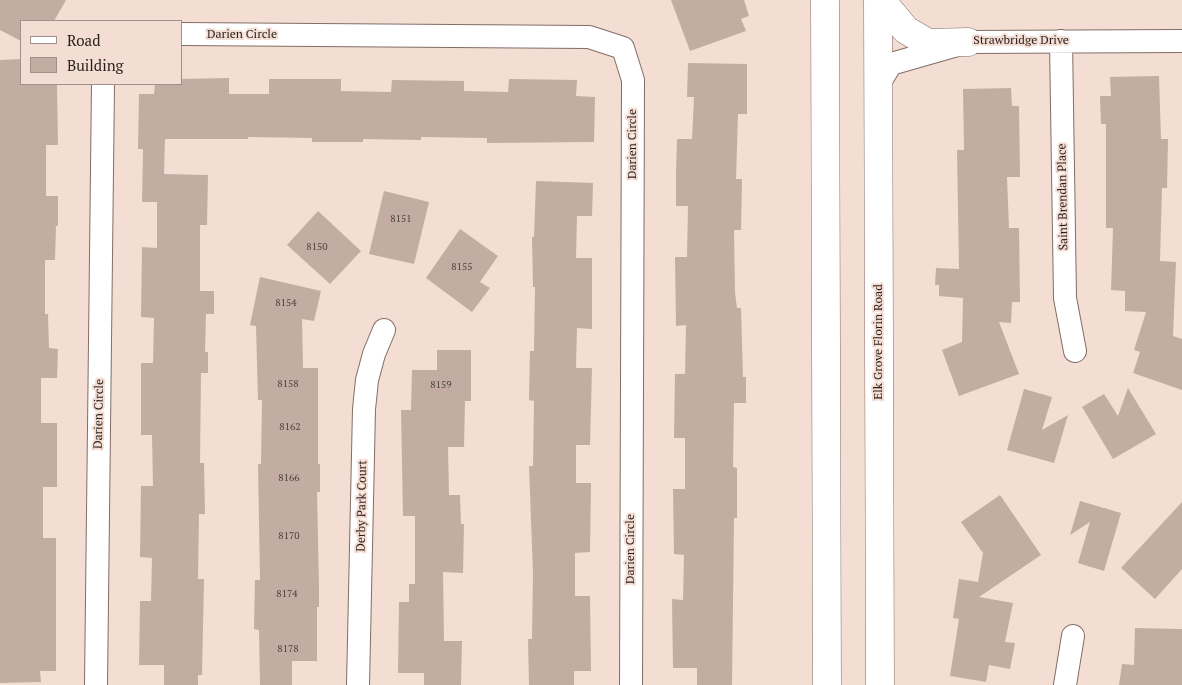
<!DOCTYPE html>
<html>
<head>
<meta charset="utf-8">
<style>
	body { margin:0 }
	#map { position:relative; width:1182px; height:685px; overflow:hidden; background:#f4ddd3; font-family:"PT Serif",serif }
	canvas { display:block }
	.legend { position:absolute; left:20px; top:20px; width:162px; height:65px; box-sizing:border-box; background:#f4ddd3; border:1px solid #a29189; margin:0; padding:6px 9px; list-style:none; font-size:15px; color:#271f1b }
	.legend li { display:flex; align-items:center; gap:10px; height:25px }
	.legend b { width:25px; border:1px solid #a29189 }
</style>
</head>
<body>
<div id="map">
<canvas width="1182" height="685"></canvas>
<ul class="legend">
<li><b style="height:6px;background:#fff"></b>Road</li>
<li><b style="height:14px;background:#c3ada3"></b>Building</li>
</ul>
</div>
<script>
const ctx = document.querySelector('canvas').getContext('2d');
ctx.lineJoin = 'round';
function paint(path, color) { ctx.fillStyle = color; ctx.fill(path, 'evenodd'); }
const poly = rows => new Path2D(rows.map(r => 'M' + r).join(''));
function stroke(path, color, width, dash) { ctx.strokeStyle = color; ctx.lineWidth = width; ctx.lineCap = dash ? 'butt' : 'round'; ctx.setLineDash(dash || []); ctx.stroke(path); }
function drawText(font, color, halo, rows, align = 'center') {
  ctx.font = font + ' "PT Serif",serif'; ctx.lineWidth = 4; ctx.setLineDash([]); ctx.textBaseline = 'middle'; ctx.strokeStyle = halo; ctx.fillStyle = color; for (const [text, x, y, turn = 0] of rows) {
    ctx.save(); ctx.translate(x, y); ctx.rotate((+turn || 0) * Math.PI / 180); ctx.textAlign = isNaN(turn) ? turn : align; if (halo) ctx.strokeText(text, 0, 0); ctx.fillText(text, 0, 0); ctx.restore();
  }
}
paint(poly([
	[0,0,66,0,54,21,21,21,21,41,0,30],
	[671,0,744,0,749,16,741,19,746,31,690,51],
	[21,59,21,84,57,84,58,145,46,145,46,196,58,196,58,226,56,226,55,260,45,260,45,314,48,314,49,348,58,349,57,378,41,378,41,423,57,423,57,487,43,487,43,538,56,538,56,671,40,671,41,682,0,683,0,60],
	[688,63,747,64,747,114,738,114,736,179,742,179,741,230,734,230,735,293,737,308,741,308,743,377,746,377,746,403,734,403,733,467,737,468,737,518,734,518,732,685,697,685,697,668,673,668,672,599,683,600,684,555,674,554,673,489,685,489,685,438,674,438,675,374,685,374,686,325,676,326,675,257,687,257,688,206,676,206,676,171,677,139,692,139,694,97,687,97],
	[1159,76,1161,139,1168,139,1167,188,1162,188,1160,261,1176,262,1173,336,1182,339,1182,390,1133,373,1140,352,1134,350,1146,312,1125,311,1125,291,1111,290,1113,228,1106,228,1106,124,1101,124,1100,96,1111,96,1110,77],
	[229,78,229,94,269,94,269,79,341,79,341,91,391,92,392,80,464,81,464,91,508,92,509,79,577,80,576,96,595,97,594,142,487,143,487,138,421,137,421,140,363,139,363,142,312,142,312,138,248,137,248,139,165,139,164,174,208,175,207,225,200,225,200,291,214,291,214,314,206,314,205,352,208,352,208,373,201,373,200,463,204,463,205,514,199,514,198,579,204,579,202,675,198,675,198,685,164,685,164,665,139,665,140,601,151,601,152,558,140,557,141,486,153,486,152,435,141,435,141,363,153,363,154,318,141,317,142,247,157,248,157,202,142,202,143,149,138,149,139,94,154,94,155,84,181,84,181,79],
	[1011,88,1012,106,1019,106,1020,177,1007,177,1009,228,1019,228,1020,302,1012,302,1011,323,999,322,1019,374,959,396,942,350,962,342,963,298,939,296,939,285,935,285,936,268,959,269,957,150,964,150,963,89],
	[536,181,593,183,592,216,577,216,576,258,592,258,592,329,577,328,576,368,592,368,590,445,576,445,576,483,591,483,590,552,575,553,575,596,590,596,591,671,574,671,574,685,529,685,528,639,532,639,533,574,529,466,533,466,534,401,529,400,530,351,534,351,535,287,533,287,532,237,534,237],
	[384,191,429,202,414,264,369,254],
	[318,211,361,251,330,284,287,245],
	[460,229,498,256,480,282,490,288,472,312,426,278],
	[260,277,321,291,314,321,302,319,303,368,318,368,318,464,320,464,320,492,317,492,319,586,319,607,317,607,317,661,292,661,292,685,260,685,259,630,254,629,255,580,260,580,258,464,261,464,262,400,258,400,256,326,250,325],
	[437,350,471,350,471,401,465,401,464,447,448,447,449,495,460,495,461,524,464,524,463,573,443,572,444,641,462,641,461,685,424,685,424,673,398,673,399,602,409,602,409,584,415,584,415,516,403,516,401,410,411,410,412,370,437,370],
	[1128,388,1156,434,1113,459,1082,407,1104,394,1118,416],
	[1024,389,1052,397,1042,430,1068,415,1054,463,1007,450],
	[1000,495,1041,555,979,597,1013,603,1005,642,1015,643,1010,669,989,665,986,682,950,676,959,619,953,618,959,579,978,582,983,553,961,522],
	[1080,501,1121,513,1104,571,1078,563,1090,522,1070,535],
	[1182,502,1182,569,1155,599,1121,568],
	[1135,628,1182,629,1182,685,1119,685,1122,664,1134,665]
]), '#c3ada3');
const minor = poly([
	[181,34,589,37,623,48,633,80,631,685],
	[1061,41,1065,298,1075,351],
	[877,87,891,64,968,42,1182,41],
	[96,685,103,84],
	[358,685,364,409,367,380,374,354,384,330],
	[1065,685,1073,636]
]);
const primary = poly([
	[825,0,827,685],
	[878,0,880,685],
	[881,0,906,30,928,43,968,42]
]);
stroke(minor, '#826e65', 24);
stroke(primary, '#826e65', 29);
stroke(minor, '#fff', 22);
stroke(primary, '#fff', 28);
drawText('10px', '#4e423d', null, [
	["8151",401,219],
	["8150",317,247],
	["8155",462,267],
	["8154",286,303],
	["8158",288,384],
	["8159",441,385],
	["8162",290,427],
	["8166",289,478],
	["8170",289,536],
	["8174",287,594],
	["8178",288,649]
]);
drawText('12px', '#271f1b', '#f4ddd3', [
	["Darien Circle",242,35],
	["Strawbridge Drive",1021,41],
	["Darien Circle",633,144,-90],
	["Saint Brendan Place",1063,197,-91],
	["Elk Grove Florin Road",879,342,-90],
	["Darien Circle",99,414,-89],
	["Derby Park Court",362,506,-89],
	["Darien Circle",631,549,-90]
]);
</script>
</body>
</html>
